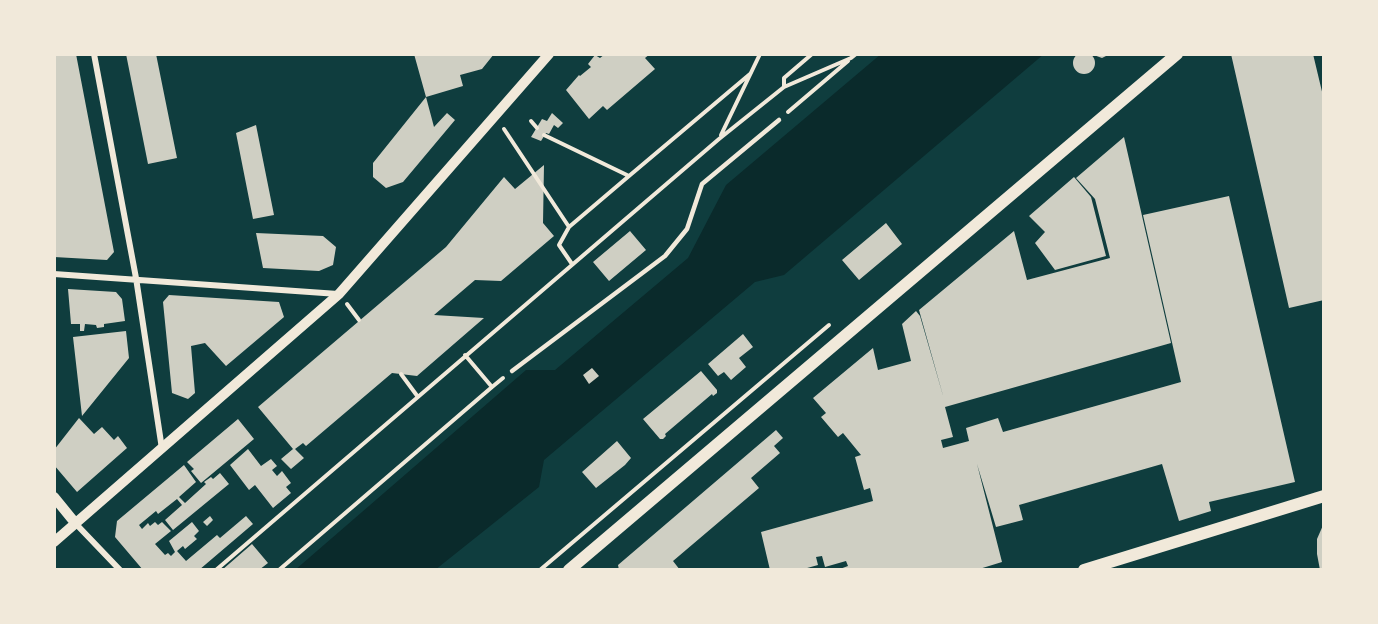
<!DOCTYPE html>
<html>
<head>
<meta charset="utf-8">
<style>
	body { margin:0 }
	#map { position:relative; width:1378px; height:624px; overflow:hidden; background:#0f3d3e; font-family:Mulish,sans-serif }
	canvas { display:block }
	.frame { position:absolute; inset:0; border:56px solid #f1e9da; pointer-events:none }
</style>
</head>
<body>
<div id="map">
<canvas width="1378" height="624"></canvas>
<div class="frame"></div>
</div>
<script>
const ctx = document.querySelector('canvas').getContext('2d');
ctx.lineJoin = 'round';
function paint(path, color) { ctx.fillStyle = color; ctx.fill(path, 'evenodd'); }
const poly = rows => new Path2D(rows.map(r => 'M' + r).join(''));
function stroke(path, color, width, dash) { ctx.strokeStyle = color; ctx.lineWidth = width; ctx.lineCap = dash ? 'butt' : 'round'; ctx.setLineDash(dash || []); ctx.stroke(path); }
paint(poly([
	[881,54,1044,54,784,275,755,282,544,460,539,487,435,570,295,570,526,370,555,370,688,258,726,185]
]), '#0a2a2b');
paint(poly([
	'1073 63a11 11 0 1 1 22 0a11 11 0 1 1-22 0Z',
	[54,54,76,54,114,252,107,260,54,257],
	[126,54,156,54,177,158,148,164],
	[414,54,494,54,482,69,460,75,463,86,426,97],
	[605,54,650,54,645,58,655,69,607,110,603,106,589,119,566,90,579,75,580,76,591,67,588,64,595,55,600,58],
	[1091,54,1110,54,1102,58],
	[1231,54,1313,54,1324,100,1324,300,1289,308],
	[426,97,434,127,447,113,455,120,403,182,386,188,373,177,373,163],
	[552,113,563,123,558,128,554,125,549,134,546,133,541,141,531,137,542,119,547,121],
	[256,125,274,215,253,219,236,133],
	[1124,137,1171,343,945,407,953,437,941,440,943,448,969,441,966,428,998,418,1003,432,1181,382,1143,215,1229,196,1295,482,1209,502,1211,511,1179,521,1162,464,1019,505,1023,520,996,527,977,464,1002,562,976,570,837,570,848,566,846,561,825,567,822,556,816,557,818,565,800,570,770,570,761,532,873,501,870,488,864,490,855,457,861,455,843,433,838,437,821,417,826,413,813,398,873,348,878,370,911,361,902,324,916,311,920,316,944,399,919,310,1014,231,1027,280,1110,258,1095,199,1076,178],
	[544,165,543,223,554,236,501,281,475,280,434,315,484,318,417,376,392,373,306,446,303,443,295,449,304,458,291,469,281,459,293,449,258,407,446,247,504,177,515,189],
	[1074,177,1091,197,1106,256,1055,270,1035,243,1045,232,1029,216],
	[886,223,902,244,859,280,842,260],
	[630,231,646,250,609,281,593,262],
	[256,233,323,236,336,247,333,265,319,271,263,268],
	[68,289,116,292,122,299,125,321,104,324,104,327,97,328,96,325,85,324,84,331,80,331,80,324,71,324],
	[169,295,279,302,284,317,226,366,205,343,191,346,195,393,188,399,172,393,163,302],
	[126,331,129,358,82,416,73,337],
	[743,334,753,347,739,358,746,367,731,380,724,372,718,376,708,364],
	[592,368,599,376,589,384,583,375],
	[701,371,717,390,717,393,713,396,712,394,665,434,666,436,663,439,660,439,643,419],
	[79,418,94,434,102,427,114,440,118,436,127,448,77,492,54,465,54,450],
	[238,419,254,439,201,483,191,471,194,469,187,462],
	[776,430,783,438,774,446,780,453,751,478,759,488,673,561,680,570,619,570,618,565],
	[617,441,631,458,625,465,596,488,582,472],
	[248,449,261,466,271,459,277,466,272,470,277,476,282,471,291,483,286,487,291,493,273,508,255,485,249,490,230,465],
	[184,465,196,482,179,497,185,503,206,484,204,482,211,477,213,479,220,473,229,484,173,530,165,520,182,505,177,499,158,514,156,511,139,525,142,529,148,523,150,526,155,522,158,525,162,522,171,531,155,544,165,555,168,553,171,556,175,552,169,541,192,522,199,531,194,536,197,539,185,549,183,546,177,551,186,561,217,535,220,538,246,516,253,524,199,570,143,570,115,537,117,521],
	[210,516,213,520,207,526,203,522],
	[1324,523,1324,570,1320,570,1317,554,1317,539],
	[252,544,268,563,259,570,222,570]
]), '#cfcfc3');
stroke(poly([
	[784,87,784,78,812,54],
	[788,112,848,61],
	[531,121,537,128],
	[504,129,569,227,559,245,572,264],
	[544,135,629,176,569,227],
	[721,135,760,54],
	[629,176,750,74],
	[347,304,359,320],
	[465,355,492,387,503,378],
	[401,374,418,397],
	[216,570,719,139,784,87,851,58,856,54],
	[279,570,492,387],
	[540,570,829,325]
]), '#f1e9da', 4);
stroke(poly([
	[512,371,665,256,687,229,702,184,779,120]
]), '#f1e9da', 4.5);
stroke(poly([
	[94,54,136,278,162,449],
	[54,274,338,294],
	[76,524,120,570]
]), '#f1e9da', 6);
stroke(poly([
	[54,497,76,524],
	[54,542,339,294,549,54]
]), '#f1e9da', 10);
stroke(poly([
	[569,570,1177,54],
	[1084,570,1324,496]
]), '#f1e9da', 12);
</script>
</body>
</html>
